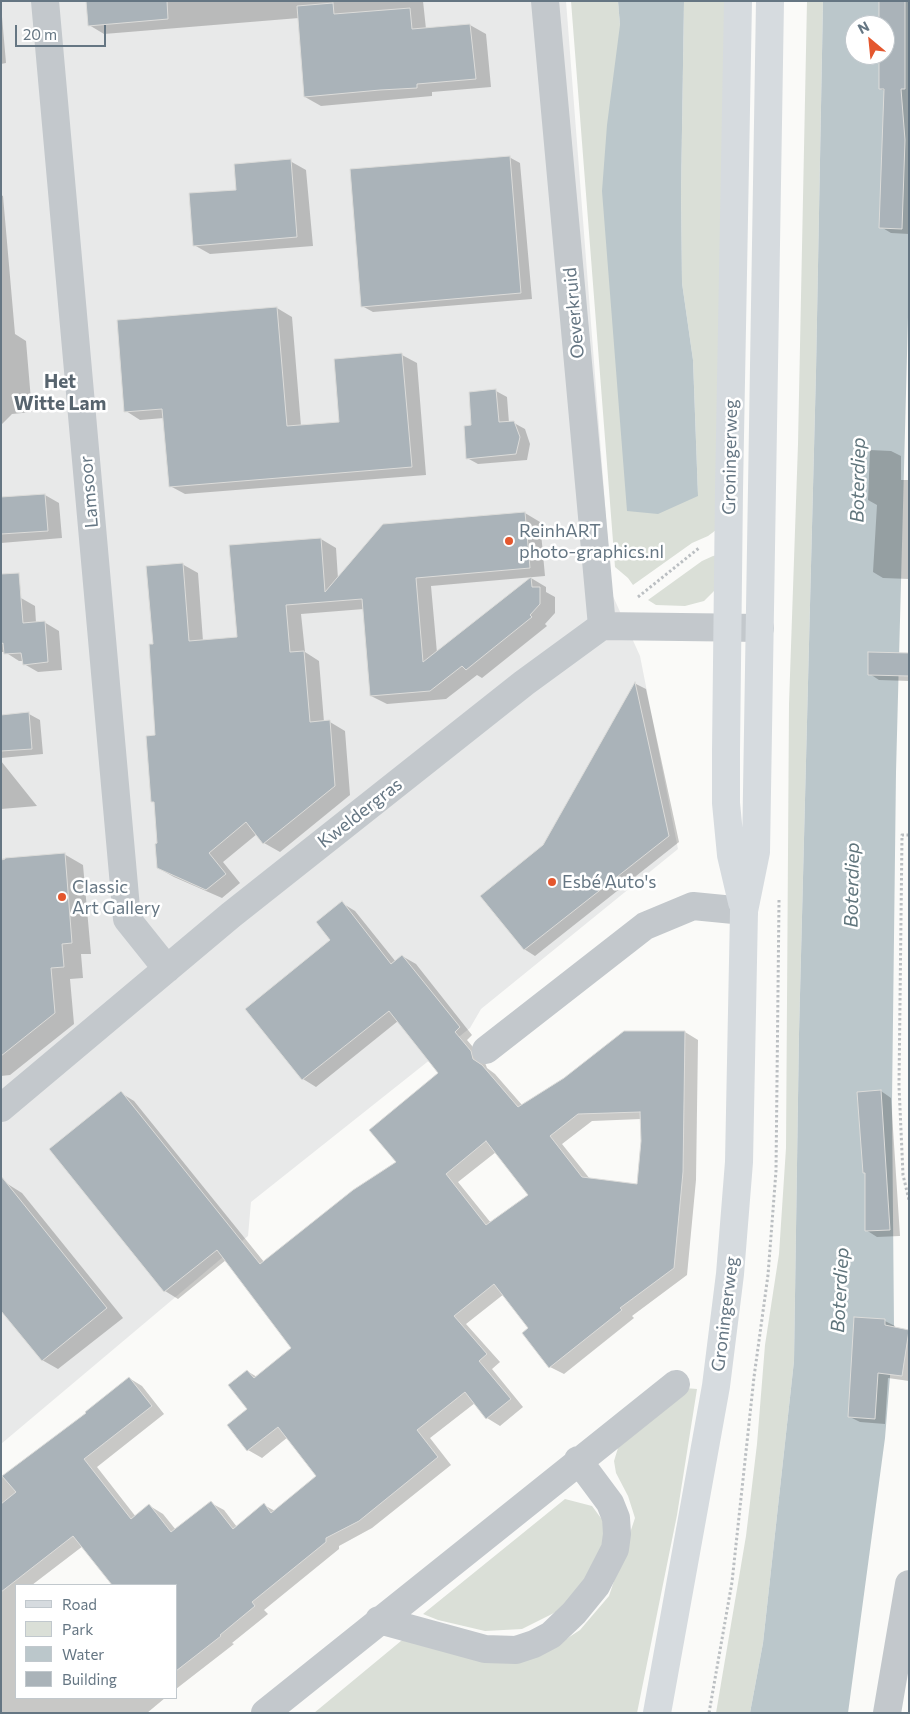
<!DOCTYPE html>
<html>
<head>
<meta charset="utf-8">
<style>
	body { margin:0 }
	#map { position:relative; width:910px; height:1714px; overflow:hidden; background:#fafaf8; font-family:Commissioner,sans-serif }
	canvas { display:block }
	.frame { position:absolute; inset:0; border:2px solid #657683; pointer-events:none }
	.legend { position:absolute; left:15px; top:1584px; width:162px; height:115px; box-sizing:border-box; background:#fff; border:1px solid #c1c8cd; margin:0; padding:6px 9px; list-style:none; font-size:15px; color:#657683 }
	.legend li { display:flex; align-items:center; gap:10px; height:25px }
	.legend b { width:25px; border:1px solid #c1c8cd }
	.north { position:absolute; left:845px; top:15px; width:50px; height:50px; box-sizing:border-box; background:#fff; border:1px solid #c1c8cd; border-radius:50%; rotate:332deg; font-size:14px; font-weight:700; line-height:20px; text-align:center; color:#657683 }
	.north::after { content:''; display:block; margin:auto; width:18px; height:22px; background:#e4572e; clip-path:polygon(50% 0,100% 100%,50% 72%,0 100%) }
	.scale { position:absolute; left:15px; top:25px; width:91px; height:22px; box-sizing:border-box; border:2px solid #657683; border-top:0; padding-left:6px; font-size:15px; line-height:18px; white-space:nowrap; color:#657683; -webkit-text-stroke:4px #fff; paint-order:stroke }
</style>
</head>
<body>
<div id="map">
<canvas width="910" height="1714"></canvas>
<div class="frame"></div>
<ul class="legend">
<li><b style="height:6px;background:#d6dbdf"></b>Road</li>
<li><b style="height:14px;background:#dadfd7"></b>Park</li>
<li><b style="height:14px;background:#bbc7cb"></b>Water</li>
<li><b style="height:14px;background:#aab3b9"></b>Building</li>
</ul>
<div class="north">N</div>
<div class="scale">20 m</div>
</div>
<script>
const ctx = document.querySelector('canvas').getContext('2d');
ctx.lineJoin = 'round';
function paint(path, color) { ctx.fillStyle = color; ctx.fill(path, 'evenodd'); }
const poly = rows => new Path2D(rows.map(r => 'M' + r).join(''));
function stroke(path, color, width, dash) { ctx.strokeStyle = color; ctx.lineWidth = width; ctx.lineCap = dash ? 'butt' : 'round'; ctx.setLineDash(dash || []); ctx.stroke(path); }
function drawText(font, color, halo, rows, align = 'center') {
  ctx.font = font + ' Commissioner,sans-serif'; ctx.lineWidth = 5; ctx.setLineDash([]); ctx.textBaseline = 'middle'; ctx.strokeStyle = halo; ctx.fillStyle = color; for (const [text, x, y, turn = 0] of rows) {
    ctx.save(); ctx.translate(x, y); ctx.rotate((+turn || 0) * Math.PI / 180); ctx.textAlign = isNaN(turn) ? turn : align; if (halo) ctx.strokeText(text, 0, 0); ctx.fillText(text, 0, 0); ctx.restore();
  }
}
paint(poly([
	[1,1,566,1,612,594,640,656,678,849,481,1009,470,1028,251,1202,248,1236,1,1444]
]), '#e8e9e9');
paint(poly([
	[571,1,618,1,620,25,698,496,693,360,682,283,681,193,684,1,726,1,720,527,708,536,692,543,633,585,628,578,615,567],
	[807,1,823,1,816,371,799,1033,794,1361,763,1643,750,1713,716,1713,746,1536,757,1444,765,1345,779,1254,786,1148,789,704,798,444],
	[723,554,714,591,704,601,685,606,656,605,648,600,702,561,713,556],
	[685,1388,697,1389,677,1515,637,1713,314,1713,407,1636,551,1649,580,1630,609,1596,635,1518,628,1496,616,1473,614,1461,618,1448],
	[565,1499,592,1506,609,1529,591,1577,558,1611,522,1629,485,1631,438,1620,423,1614]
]), '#dadfd7');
paint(poly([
	[618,1,684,1,681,193,682,283,693,360,698,496,658,514,627,511,602,191,607,125,620,25],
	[823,1,909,1,909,279,896,772,892,1102,894,1327,885,1438,848,1713,750,1713,763,1643,794,1361,799,1033,816,371],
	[855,25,885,25,885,55,855,55]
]), '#bbc7cb');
paint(poly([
	[87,1,423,1,426,29,470,25,486,34,491,87,432,92,432,96,321,106,305,97,299,18,104,34,89,25],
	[880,1,909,1,909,234,891,233,881,227,885,91,881,89,881,55,885,55,885,25,880,25],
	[1,5,6,63,1,64],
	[509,157,520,163,532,299,373,312,362,306],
	[290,161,306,170,313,246,210,254,194,245,237,191],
	[1,195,3,196,15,334,26,341,32,412,12,414,1,425],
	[277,308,292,317,301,426,340,423,402,355,417,363,426,475,185,494,170,486,164,418,140,420,126,411],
	[496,391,507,397,509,423,514,423,525,429,530,444,527,460,478,464,467,458,473,426],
	[870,450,891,451,901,456,901,480,909,480,909,579,883,578,873,572,877,505,868,500],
	[45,495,59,503,62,538,1,543,1,498],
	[525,513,540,522,545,576,431,586,437,653,531,578,546,587,546,592,555,597,555,613,545,624,547,626,482,678,477,675,446,699,387,704,371,696,364,609,301,614,305,652,319,661,324,722,330,722,345,731,350,795,280,852,264,843,257,834,223,862,240,883,222,898,174,877,158,868,154,645,182,564,198,573,203,641,238,638,321,539,336,548,338,579],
	[21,598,35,606,36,623,44,622,59,631,62,670,38,672,24,664,24,661,19,661,5,652,1,652,1,599],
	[909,654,909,681,879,680,870,674],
	[636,684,646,689,679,842,535,956,524,949,544,846],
	[29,714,40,720,43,754,1,758,1,716],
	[1,761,37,806,1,809],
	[64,854,83,865,91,954,81,954,83,978,70,979,74,1024,10,1075,1,1076,1,859],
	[342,903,355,911,396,962,402,956,416,964,472,1035,467,1040,484,1060,487,1068,495,1074,522,1105,685,1032,698,1040,696,1180,687,1275,632,1316,634,1318,564,1374,550,1367,530,1328,504,1294,466,1324,500,1362,492,1369,523,1407,500,1426,487,1418,475,1403,430,1438,451,1465,372,1528,339,1546,339,1549,264,1610,268,1614,232,1643,234,1644,176,1689,176,1585,113,1585,83,1546,32,1585,16,1585,16,1698,165,1698,147,1713,1,1713,1,1478,88,1413,129,1378,142,1386,164,1414,97,1467,136,1517,150,1506,163,1514,176,1530,211,1503,224,1510,237,1527,264,1505,275,1511,318,1476,288,1437,262,1458,248,1450,229,1425,249,1410,247,1371,257,1377,293,1348,226,1260,178,1299,165,1291,51,1149,121,1093,134,1101,264,1262,398,1162,440,1073,398,1021,316,1087,303,1079,332,940],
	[641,1119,642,1141,638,1185,590,1179,562,1144,592,1121],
	[496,1152,530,1195,491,1223,458,1182],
	[881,1091,891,1098,900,1236,877,1237,866,1230],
	[6,1183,22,1193,123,1318,58,1369,42,1360],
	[885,1321,895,1326,895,1328,909,1332,909,1381,888,1378,885,1424,860,1422,850,1417]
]), '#0003');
const building = poly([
	[86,1,167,1,168,19,88,26,86,1],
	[879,1,905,1,905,89,901,89,905,140,902,229,879,228,884,89,879,89,879,55,885,55,885,25,879,25,879,1],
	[333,3,334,14,410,8,412,29,470,24,476,79,417,84,417,88,380,90,304,97,297,6,333,3],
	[510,156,521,293,361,307,350,169,510,156],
	[291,159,297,237,193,246,189,193,236,190,234,164,291,159],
	[277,307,287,426,339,422,334,359,402,353,412,467,169,487,162,409,124,412,117,320,277,307],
	[496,389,499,422,514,421,520,437,516,454,466,459,464,426,471,425,469,392,496,389],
	[45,494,48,531,1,534,1,497,45,494],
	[525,512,530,568,416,578,423,662,531,577,532,587,540,587,540,604,530,615,532,617,466,670,462,666,430,691,370,696,362,599,286,605,290,652,304,651,310,722,330,720,335,786,263,844,246,822,209,853,226,874,206,890,157,868,155,844,157,843,154,802,151,802,146,736,155,735,149,644,153,644,146,566,183,563,189,641,237,637,229,545,321,538,325,592,383,524,525,512],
	[19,573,23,623,45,621,48,662,23,665,21,653,4,654,3,643,1,644,1,574,19,573],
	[868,652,909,653,909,676,868,675,868,652],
	[635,682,669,836,524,950,480,896,543,845,635,682],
	[29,712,32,749,1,751,1,715,29,712],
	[65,853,72,943,62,944,64,967,51,968,55,1013,1,1056,1,860,5,859,5,858,65,853],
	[342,901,391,964,402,955,460,1027,455,1032,471,1051,473,1059,482,1065,518,1107,564,1078,624,1031,685,1031,683,1172,674,1268,620,1308,622,1310,549,1368,522,1333,528,1328,494,1284,454,1316,487,1354,479,1361,511,1399,486,1419,465,1392,417,1430,438,1457,359,1521,326,1538,326,1542,252,1602,255,1606,220,1635,221,1636,176,1671,176,1585,112,1585,73,1536,1,1592,1,1504,16,1492,2,1476,86,1413,85,1412,129,1377,152,1406,84,1459,131,1519,149,1504,171,1532,211,1501,233,1529,264,1503,271,1513,316,1476,278,1427,247,1451,227,1425,247,1409,228,1385,247,1370,254,1378,291,1348,217,1250,164,1292,49,1149,121,1091,260,1264,353,1190,396,1162,369,1130,438,1073,389,1011,302,1080,245,1009,330,940,316,922,342,901],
	[640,1112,641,1141,637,1184,582,1177,550,1136,578,1114,640,1112],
	[486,1141,528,1195,486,1225,446,1174,486,1141],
	[881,1090,890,1230,865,1231,865,1173,863,1173,857,1092,881,1090],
	[1,1176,107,1308,42,1361,1,1311,1,1176],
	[854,1317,885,1319,885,1325,909,1330,902,1376,878,1373,875,1419,848,1417,854,1317]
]);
paint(building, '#aab3b9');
stroke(building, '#dcdcda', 1);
stroke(poly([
	[638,597,699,548],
	[909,835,902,835,899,1086,903,1175,909,1200],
	[709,1713,732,1582,754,1377,768,1275,776,1171,779,900]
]), '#bbbfc2', 3, [2.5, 2.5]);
stroke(poly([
	[45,1,127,919,167,969],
	[545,1,602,626],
	[486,1050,645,926,693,906,744,911],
	[1,1108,231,915,524,683,602,626,760,628],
	[379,1620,485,1649,516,1650,534,1644,551,1635,574,1613,596,1586,615,1549,617,1534,616,1518,610,1503,578,1460],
	[265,1713,676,1384],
	[887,1713,909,1584]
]), '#c3c8cc', 28);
stroke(poly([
	[738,1,729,490,726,751,726,803,731,855,742,902],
	[657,1713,716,1386,730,1274,739,1162,744,911,756,852,770,1]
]), '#d6dbdf', 28);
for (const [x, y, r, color] of [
	[509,541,5,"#e4572e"],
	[552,882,5,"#e4572e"],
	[62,897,5,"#e4572e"]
]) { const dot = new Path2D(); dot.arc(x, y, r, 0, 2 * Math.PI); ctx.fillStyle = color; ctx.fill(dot); stroke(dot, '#fff', 2); }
drawText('18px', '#657683', '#fff', [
	["Oeverkruid",574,313,-95],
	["Groningerweg",730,457,-89],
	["Lamsoor",89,492,-95],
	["Kweldergras",360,813,-38],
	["Groningerweg",725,1314,-83]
]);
drawText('18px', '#657683', '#fff', [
	["ReinhART",519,531],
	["photo-graphics.nl",519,552],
	["Esbé Auto's",562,882],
	["Classic",72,887],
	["Art Gallery",72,908]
], 'left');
drawText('bold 19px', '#57646e', '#fff', [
	["Het",60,382],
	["Witte Lam",60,404]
]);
drawText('italic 19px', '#60757c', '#fff', [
	["Boterdiep",858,480,-89],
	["Boterdiep",852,885,-89],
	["Boterdiep",840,1290,-87]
]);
</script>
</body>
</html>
